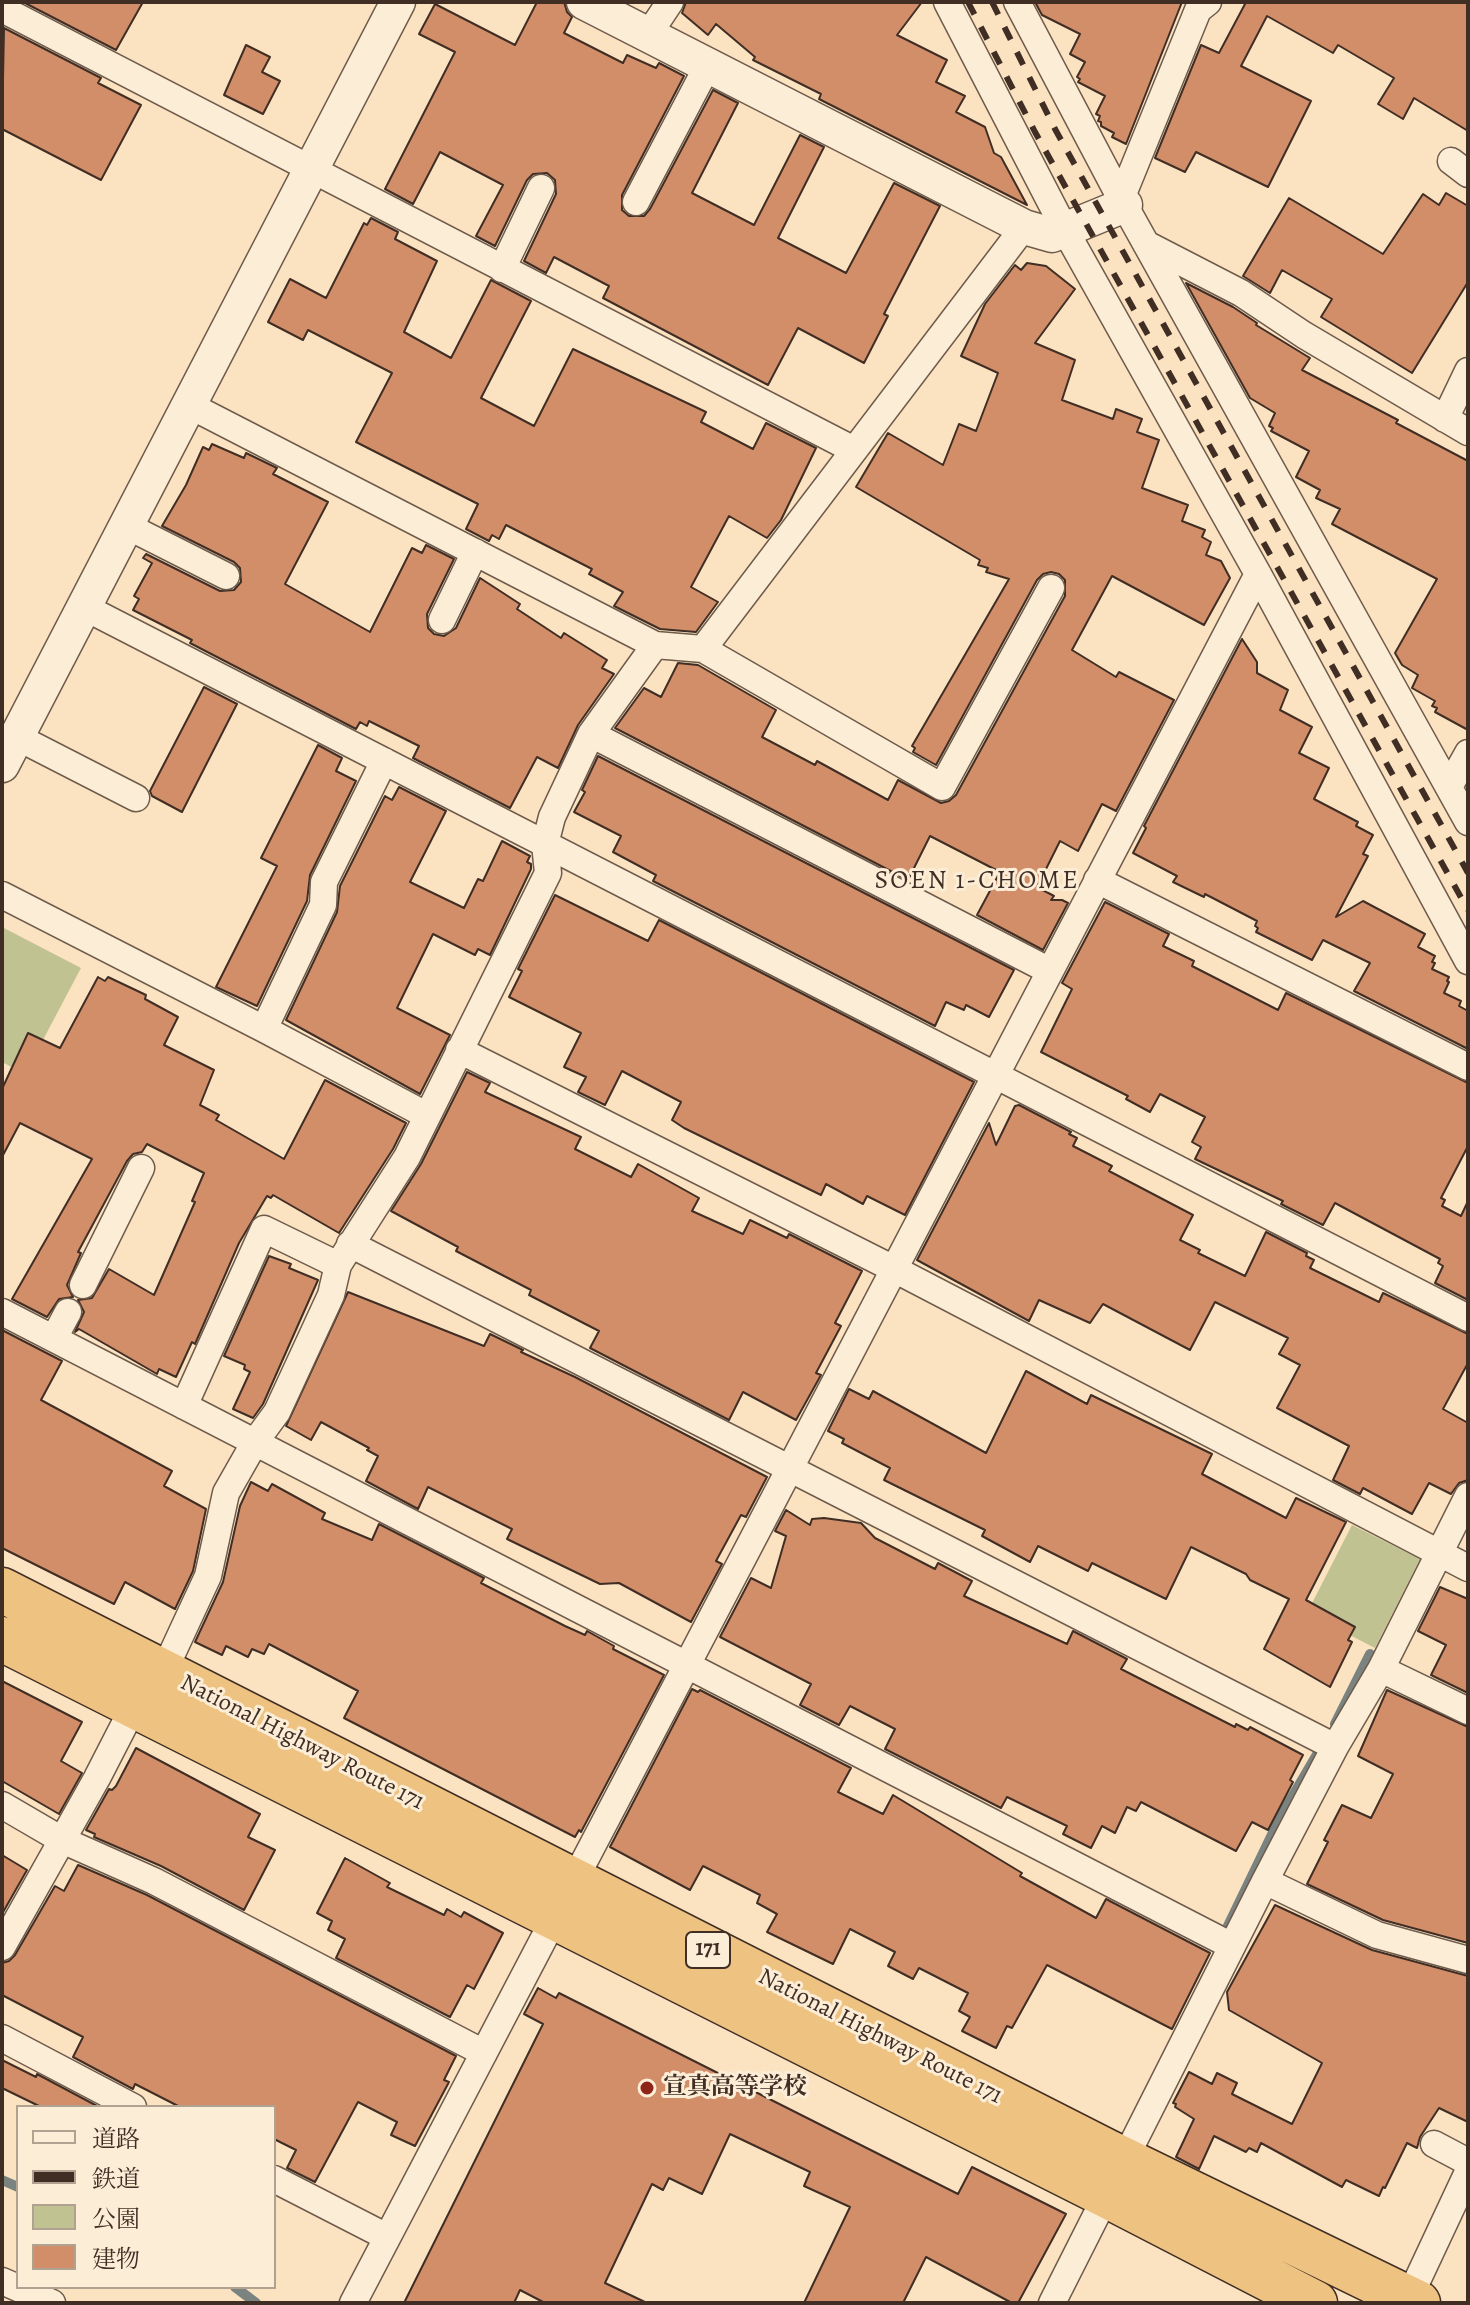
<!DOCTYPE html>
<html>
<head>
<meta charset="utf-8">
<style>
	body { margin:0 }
	#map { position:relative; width:1470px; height:2305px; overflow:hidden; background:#fbe3c1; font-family:Alegreya,"Noto Serif JP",serif }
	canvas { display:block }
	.frame { position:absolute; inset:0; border:4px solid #402e25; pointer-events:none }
	.legend { position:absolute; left:16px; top:2105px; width:260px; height:184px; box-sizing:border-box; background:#fcedd7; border:2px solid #b1a190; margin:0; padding:10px 14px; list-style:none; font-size:24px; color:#402e25 }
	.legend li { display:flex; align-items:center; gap:16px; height:40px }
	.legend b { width:40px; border:2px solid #b1a190 }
</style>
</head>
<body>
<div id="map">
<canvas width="1470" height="2305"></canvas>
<div class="frame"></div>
<ul class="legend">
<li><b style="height:10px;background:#fcedd7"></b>道路</li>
<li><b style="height:10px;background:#402e25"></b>鉄道</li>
<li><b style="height:22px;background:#c0c391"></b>公園</li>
<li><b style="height:22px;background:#d18e69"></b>建物</li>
</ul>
</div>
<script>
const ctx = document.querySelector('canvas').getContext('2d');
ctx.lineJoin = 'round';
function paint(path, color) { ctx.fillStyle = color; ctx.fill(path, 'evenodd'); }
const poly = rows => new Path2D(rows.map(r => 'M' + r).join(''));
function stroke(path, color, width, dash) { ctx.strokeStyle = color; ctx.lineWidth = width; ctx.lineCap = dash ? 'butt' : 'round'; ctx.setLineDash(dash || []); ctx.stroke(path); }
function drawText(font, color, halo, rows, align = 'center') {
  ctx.font = font + ' Alegreya,"Noto Serif JP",serif'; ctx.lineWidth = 6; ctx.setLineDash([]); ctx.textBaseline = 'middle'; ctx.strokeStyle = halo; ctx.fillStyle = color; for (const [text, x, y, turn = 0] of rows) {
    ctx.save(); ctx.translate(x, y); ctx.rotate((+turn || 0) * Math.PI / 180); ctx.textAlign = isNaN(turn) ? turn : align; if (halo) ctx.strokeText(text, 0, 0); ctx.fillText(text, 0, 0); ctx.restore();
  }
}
paint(poly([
	[2,927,81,968,25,1074,2,1062],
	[1352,1525,1420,1559,1375,1648,1307,1613]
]), '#c0c391');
stroke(poly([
	[1335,1724,1370,1654],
	[1228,1926,1281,1816,1319,1751],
	[2,2180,18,2187],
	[235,2287,256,2303]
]), '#7b8380', 10);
const building = poly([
	[23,2,143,2,116,50,23,2],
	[537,2,564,2,567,12,572,17,564,33,623,63,627,55,656,68,659,63,684,76,622,195,622,210,629,216,644,216,650,209,713,90,738,103,692,193,754,225,800,135,824,147,778,238,846,273,894,183,940,206,884,314,888,316,864,363,798,328,768,385,603,298,609,286,554,257,546,273,524,261,556,194,555,180,547,173,533,174,527,180,495,246,476,236,503,185,440,152,413,204,385,189,455,52,419,34,435,4,515,45,537,2],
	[686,2,922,2,897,35,947,60,936,82,965,96,956,112,985,127,994,153,1001,157,1027,205,819,99,821,94,753,60,755,57,716,24,708,35,682,13,686,2],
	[1035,2,1182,2,1126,144,1112,137,1114,133,1101,126,1101,122,1098,121,1100,116,1096,114,1105,96,1078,82,1080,79,1077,77,1085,62,1070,54,1080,34,1042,15,1035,2],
	[1242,2,1468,2,1468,131,1414,98,1403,119,1378,104,1394,78,1338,45,1333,53,1267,16,1241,66,1311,101,1268,187,1196,152,1185,172,1155,158,1201,45,1219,53,1245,4,1242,2],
	[4,28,101,78,98,83,141,105,101,180,2,129,4,28],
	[246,45,270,57,262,72,280,81,263,114,224,95,246,45],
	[1446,193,1468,206,1468,282,1412,373,1321,317,1332,299,1282,270,1270,293,1243,276,1289,198,1383,254,1423,194,1439,205,1446,193],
	[371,218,398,232,395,239,437,261,404,332,451,358,491,280,531,301,481,398,534,426,573,349,706,412,701,422,753,449,766,423,816,448,781,520,767,538,729,516,691,587,718,602,696,632,660,629,614,606,623,592,589,574,592,569,506,525,499,539,492,535,489,541,466,529,478,504,356,442,392,373,308,330,303,340,268,322,290,279,326,298,364,223,367,225,371,218],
	[1027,263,1046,266,1075,289,1035,343,1075,360,1062,400,1113,419,1116,409,1142,419,1137,432,1159,440,1142,488,1188,505,1182,521,1205,530,1202,537,1211,542,1206,555,1221,561,1230,578,1204,625,1112,576,1072,650,1116,677,1119,672,1174,700,1116,811,1102,804,1078,851,1060,841,1037,887,1054,896,1051,900,1062,900,1068,903,1043,950,977,915,1000,872,930,836,908,880,615,728,644,688,661,697,678,663,698,665,776,710,762,737,815,765,817,761,888,800,898,780,941,803,949,801,956,795,1065,596,1065,580,1059,574,1051,572,1043,574,1037,580,936,765,913,752,915,748,912,746,1009,579,986,572,988,568,978,565,980,560,856,487,888,433,943,465,959,424,976,431,998,373,961,356,985,304,1015,265,1021,270,1027,263],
	[1186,283,1233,307,1257,323,1256,325,1310,358,1302,370,1398,420,1396,423,1468,461,1468,730,1435,712,1437,708,1432,706,1435,701,1412,688,1418,675,1402,665,1395,653,1437,579,1332,524,1340,509,1316,498,1320,490,1296,477,1309,451,1271,431,1273,428,1269,426,1275,413,1250,398,1186,283],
	[212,444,244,458,246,453,277,468,273,474,328,502,285,584,370,632,412,548,422,553,426,545,454,559,427,614,428,628,434,634,444,636,456,628,480,578,520,604,517,609,561,638,564,633,607,660,602,668,614,674,578,725,558,768,537,757,510,808,413,758,419,746,369,721,367,726,360,722,356,729,190,643,192,640,133,610,139,599,134,596,152,563,143,558,146,554,220,591,234,590,241,582,240,568,234,562,162,526,186,485,203,447,209,450,212,444],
	[1242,639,1257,662,1257,673,1288,690,1280,710,1312,727,1299,753,1329,768,1314,799,1358,822,1356,826,1373,835,1363,854,1368,856,1336,917,1363,901,1425,934,1418,947,1435,956,1432,962,1435,963,1432,969,1449,977,1447,981,1449,982,1444,993,1461,1001,1459,1006,1468,1011,1468,1049,1354,991,1370,963,1323,940,1312,960,1256,932,1258,928,1255,926,1257,921,1205,894,1204,897,1173,882,1177,876,1133,853,1146,828,1144,826,1242,639],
	[204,687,237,704,182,812,152,796,150,791,204,687],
	[318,745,342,758,336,771,356,781,310,875,307,901,257,1006,216,987,277,866,261,858,318,745],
	[598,756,1014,970,989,1017,966,1005,964,1010,946,1002,935,1026,653,881,656,875,613,852,621,836,574,812,585,792,582,790,598,756],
	[399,787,446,811,410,882,464,908,478,879,483,881,502,841,530,856,527,862,531,864,531,869,490,955,478,949,475,955,433,934,397,1008,450,1035,420,1094,286,1020,337,912,340,886,385,796,392,800,399,787],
	[555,895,648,941,659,920,974,1082,905,1215,867,1196,863,1204,826,1184,821,1195,684,1128,672,1120,681,1102,622,1071,605,1105,578,1092,586,1077,564,1067,581,1033,509,997,522,971,518,969,555,895],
	[1105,902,1169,934,1163,946,1194,961,1192,966,1278,1010,1286,993,1468,1083,1468,1146,1441,1198,1445,1200,1442,1206,1461,1216,1468,1201,1468,1300,1435,1283,1443,1266,1438,1263,1440,1259,1335,1203,1323,1225,1281,1204,1283,1201,1195,1159,1201,1147,1192,1142,1205,1117,1160,1094,1150,1112,1126,1099,1128,1096,1041,1052,1072,989,1062,983,1105,902],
	[98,977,105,981,108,977,146,995,145,999,178,1017,164,1045,214,1070,200,1105,219,1115,216,1120,284,1159,325,1080,406,1123,393,1149,339,1233,273,1195,271,1198,267,1196,239,1243,195,1344,192,1342,176,1377,159,1369,157,1374,79,1329,75,1332,84,1312,78,1300,92,1298,109,1269,154,1295,195,1202,192,1201,204,1173,147,1144,142,1152,133,1154,127,1161,78,1252,81,1253,67,1285,73,1297,59,1299,47,1317,12,1299,92,1159,20,1123,2,1157,2,1089,28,1033,60,1048,98,977],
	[467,1072,490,1083,485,1092,581,1137,575,1149,631,1177,638,1164,699,1198,692,1211,743,1234,750,1220,787,1238,789,1234,862,1271,835,1323,841,1326,816,1373,821,1375,796,1420,743,1392,729,1420,590,1348,599,1331,529,1295,531,1290,456,1251,458,1247,391,1211,421,1164,467,1072],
	[1019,1105,1071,1132,1069,1134,1077,1138,1073,1146,1112,1166,1109,1171,1193,1215,1180,1240,1200,1250,1198,1253,1245,1276,1266,1232,1307,1253,1306,1256,1314,1260,1310,1268,1379,1302,1383,1293,1468,1334,1468,1363,1443,1409,1468,1423,1468,1480,1459,1483,1451,1494,1429,1483,1412,1514,1363,1488,1360,1494,1333,1480,1349,1446,1277,1408,1300,1365,1279,1354,1288,1338,1215,1302,1190,1350,1103,1304,1090,1323,1039,1300,1029,1321,917,1260,989,1123,996,1145,1015,1106,1019,1105],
	[269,1256,291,1264,289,1268,318,1280,263,1404,253,1418,233,1409,250,1372,244,1369,245,1365,224,1356,269,1256],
	[348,1292,484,1346,490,1334,523,1350,521,1352,575,1377,767,1477,746,1517,741,1515,716,1561,722,1564,691,1622,619,1583,600,1584,507,1539,512,1529,428,1487,418,1509,366,1481,378,1456,367,1450,369,1448,321,1422,311,1440,286,1426,348,1292],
	[2,1330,62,1361,41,1400,172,1471,164,1486,206,1509,193,1571,175,1609,125,1582,114,1604,2,1548,2,1330],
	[1026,1371,1087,1404,1091,1395,1212,1454,1202,1474,1286,1518,1296,1498,1346,1522,1306,1600,1355,1627,1348,1640,1352,1642,1330,1687,1264,1649,1289,1599,1250,1580,1246,1574,1191,1547,1166,1599,1092,1563,1088,1571,1038,1546,1030,1562,982,1536,985,1530,884,1480,890,1468,842,1443,844,1439,828,1431,849,1389,869,1399,873,1391,986,1453,1026,1371],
	[251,1482,268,1491,272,1484,325,1513,322,1519,372,1540,379,1524,484,1578,481,1583,565,1626,585,1635,587,1631,614,1646,613,1649,664,1675,581,1832,579,1830,575,1837,344,1718,358,1691,269,1644,264,1654,252,1649,248,1657,226,1646,222,1655,195,1642,223,1582,240,1506,251,1482],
	[786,1510,810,1525,812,1519,824,1518,861,1523,875,1538,935,1569,938,1563,972,1581,964,1596,1067,1644,1073,1631,1127,1659,1121,1669,1235,1727,1236,1724,1248,1730,1250,1727,1303,1755,1290,1780,1293,1782,1268,1830,1252,1822,1236,1851,1141,1802,1136,1811,1127,1807,1115,1833,1102,1826,1091,1848,1063,1834,1067,1826,1007,1797,1001,1808,885,1749,895,1729,850,1706,839,1725,800,1705,811,1684,720,1637,751,1578,771,1588,786,1536,775,1531,786,1510],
	[1440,1587,1468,1599,1468,1693,1431,1675,1446,1645,1418,1631,1440,1587],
	[2,1681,82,1722,61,1761,82,1773,59,1814,2,1781,2,1681],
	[692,1689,698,1692,700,1690,851,1768,838,1792,883,1814,893,1795,1022,1873,1020,1876,1096,1918,1106,1899,1210,1953,1172,2029,1047,1965,1012,2028,1007,2026,996,2048,962,2031,970,2017,959,2011,968,1993,919,1968,913,1979,888,1966,895,1952,850,1929,833,1964,767,1932,777,1914,757,1903,760,1895,703,1866,690,1890,610,1847,692,1689],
	[1387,1690,1468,1727,1468,1943,1383,1920,1307,1884,1328,1842,1324,1840,1342,1805,1371,1818,1393,1774,1358,1756,1387,1690],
	[136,1748,260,1814,248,1837,275,1850,244,1910,161,1866,94,1837,95,1834,86,1830,109,1789,112,1790,116,1786,136,1748],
	[2,1855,27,1870,2,1914,2,1855],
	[345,1858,390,1883,387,1887,444,1915,447,1909,461,1917,464,1912,503,1933,474,1989,467,1985,450,2017,336,1958,345,1939,328,1930,332,1921,317,1913,345,1858],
	[78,1865,147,1895,456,2056,444,2080,449,2082,415,2146,391,2135,397,2122,358,2102,315,2182,287,2168,296,2150,274,2139,274,2107,180,2107,135,2084,133,2089,73,2057,83,2037,2,1995,2,1963,9,1961,15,1955,55,1886,64,1891,78,1865],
	[1275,1905,1372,1950,1468,1976,1468,2122,1439,2108,1420,2137,1417,2148,1407,2143,1385,2188,1383,2187,1379,2196,1346,2180,1342,2187,1261,2143,1257,2152,1249,2148,1246,2152,1214,2136,1199,2169,1176,2157,1194,2119,1175,2107,1176,2104,1173,2103,1189,2072,1212,2084,1217,2073,1237,2083,1232,2094,1292,2124,1322,2063,1229,2010,1227,1992,1275,1905],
	[538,1988,556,1998,559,1993,958,2194,972,2167,1066,2214,1018,2303,1012,2303,926,2257,903,2303,804,2303,850,2207,804,2186,810,2172,730,2134,702,2194,669,2178,663,2190,652,2184,605,2283,647,2303,545,2303,520,2290,514,2303,404,2303,543,2024,524,2014,538,1988],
	[2,2060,36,2077,37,2074,99,2107,41,2107,2,2088,2,2060]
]);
paint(building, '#d18e69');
stroke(building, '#402e25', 2);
const minor = poly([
	[947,2,1065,230,1258,574,1468,961],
	[1017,2,1121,199,1468,822],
	[2,9,854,450],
	[648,35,670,2],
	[1451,161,1468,174],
	[1121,199,1198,10,1208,2],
	[636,202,708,65],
	[1146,244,1241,293,1304,335,1468,432],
	[502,269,541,188],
	[189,405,655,645,703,649,942,787,1051,588],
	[1445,419,1468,371],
	[127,526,226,576],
	[84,607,1468,1318],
	[442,620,475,552],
	[703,649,1024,227],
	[591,734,1050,971],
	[17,737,136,798],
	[1449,787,1468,753],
	[1097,880,1468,1067],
	[2,895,264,1029,426,1115],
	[264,1029,323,905,324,882,384,761],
	[459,1050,894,1269,1468,1568],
	[350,1244,1335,1747],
	[83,1285,141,1168],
	[2,1312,1232,1946],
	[54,1338,68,1312],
	[184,1406,264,1229,338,1265],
	[1381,1669,1468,1711],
	[163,1673,208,1576,226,1493,255,1442,277,1412,331,1295,338,1265,407,1157,548,873,545,844,552,817,591,734,655,645],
	[2,1805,62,1840,154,1881,484,2053],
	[1265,1881,1377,1935,1468,1960],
	[2,1947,97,1778,134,1706],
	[2,2038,133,2107],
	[1434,2144,1468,2162],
	[274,2179,387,2237],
	[2,2281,52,2303],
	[1409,2298,1468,2172],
	[353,2303,1258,574],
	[1052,2303,1265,1881,1335,1747,1381,1669,1468,1496]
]);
const tertiary = poly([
	[584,2,1024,227,1052,235,1125,205],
	[2,765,398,2]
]);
const trunk = poly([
	[2,1590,1106,2151,1418,2303],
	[2,1639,1106,2195,1315,2303]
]);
stroke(minor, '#6f5b4c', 29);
stroke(tertiary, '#6f5b4c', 37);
stroke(trunk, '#402e25', 47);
stroke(minor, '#fcedd7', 26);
stroke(tertiary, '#fcedd7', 34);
stroke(trunk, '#eec280', 44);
stroke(poly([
	[968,2,1035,132,1468,910],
	[992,2,1055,129,1468,873]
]), '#402e25', 6, [14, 14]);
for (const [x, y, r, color] of [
	[647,2088,8,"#8f2418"]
]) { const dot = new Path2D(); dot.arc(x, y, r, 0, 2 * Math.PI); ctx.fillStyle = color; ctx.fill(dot); stroke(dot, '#fcedd7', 3); }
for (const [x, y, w] of [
	[708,1950,44]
]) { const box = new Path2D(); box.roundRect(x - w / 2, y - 18, w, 36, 6); ctx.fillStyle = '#fcedd7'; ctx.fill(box); stroke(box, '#402e25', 2); }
drawText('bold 22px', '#402e25', null, [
	["171",708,1950]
]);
drawText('24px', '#402e25', '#fcedd7', [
	["National Highway Route 171",302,1743,27],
	["National Highway Route 171",880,2037,27]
]);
drawText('bold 24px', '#402e25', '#fcedd7', [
	["宣真高等学校",663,2088]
], 'left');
ctx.letterSpacing = '2px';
drawText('26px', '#402e25', '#fcedd7', [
	["SOEN 1-CHOME",977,882]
]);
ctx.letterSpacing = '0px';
</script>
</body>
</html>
